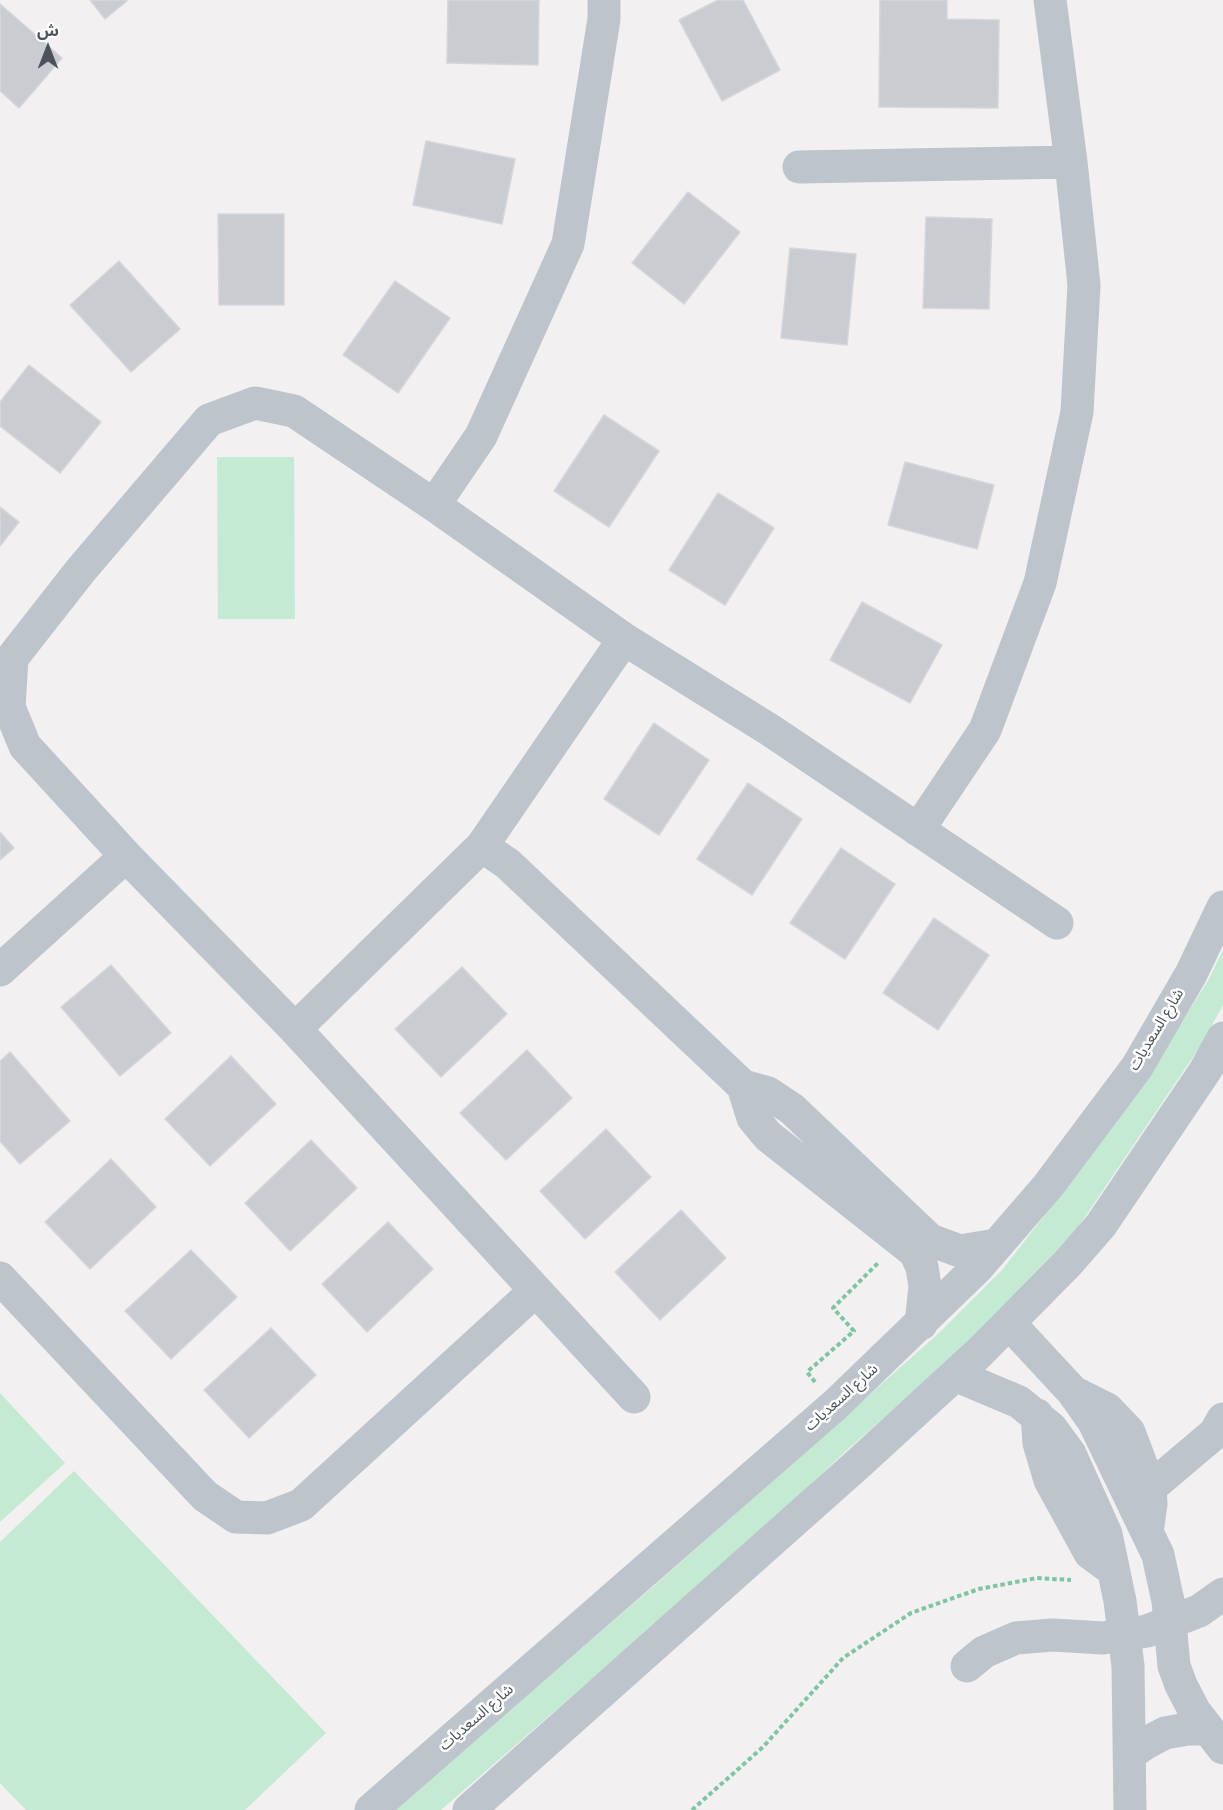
<!DOCTYPE html>
<html>
<head>
<meta charset="utf-8">
<style>
	body { margin:0 }
	#map { position:relative; width:1223px; height:1810px; overflow:hidden; background:#f2f0f0; font-family:"Titillium Web","Noto Sans Arabic",sans-serif }
	canvas { display:block }
	.north { position:absolute; left:18px; top:18px; width:60px; height:60px; -webkit-text-stroke:4px #fff; paint-order:stroke; rotate:0deg; font-size:16px; font-weight:700; line-height:24px; text-align:center; color:#4a535b }
	.north::after { content:''; display:block; margin:auto; width:21px; height:27px; background:#4a535b; clip-path:polygon(50% 0,100% 100%,50% 72%,0 100%) }
</style>
</head>
<body>
<div id="map">
<canvas width="1223" height="1810"></canvas>
<div class="north">ش</div>
</div>
<script>
const ctx = document.querySelector('canvas').getContext('2d');
ctx.lineJoin = 'round';
function paint(path, color) { ctx.fillStyle = color; ctx.fill(path, 'evenodd'); }
const poly = rows => new Path2D(rows.map(r => 'M' + r).join(''));
function stroke(path, color, width, dash) { ctx.strokeStyle = color; ctx.lineWidth = width; ctx.lineCap = dash ? 'butt' : 'round'; ctx.setLineDash(dash || []); ctx.stroke(path); }
function drawText(font, color, halo, rows, align = 'center') {
  ctx.font = font + ' "Titillium Web","Noto Sans Arabic",sans-serif'; ctx.lineWidth = 5; ctx.setLineDash([]); ctx.textBaseline = 'middle'; ctx.strokeStyle = halo; ctx.fillStyle = color; for (const [text, x, y, turn = 0] of rows) {
    ctx.save(); ctx.translate(x, y); ctx.rotate((+turn || 0) * Math.PI / 180); ctx.textAlign = isNaN(turn) ? turn : align; if (halo) ctx.strokeText(text, 0, 0); ctx.fillText(text, 0, 0); ctx.restore();
  }
}
paint(poly([
	[217,457,294,457,295,619,218,619],
	[1223,950,1223,1005,1201,1045,1070,1239,984,1330,848,1449,748,1543,441,1810,394,1810,655,1585,939,1333,1002,1270,1073,1179,1160,1057,1209,979],
	[0,1393,65,1463,0,1522],
	[74,1471,326,1733,245,1810,26,1810,0,1783,0,1542]
]), '#c4ead3');
const building = poly([
	[90,0,128,0,105,19,90,0],
	[448,0,539,0,538,65,447,63,448,0],
	[718,0,743,0,780,70,722,101,679,20,718,0],
	[880,0,947,0,947,19,999,20,998,108,879,107,880,0],
	[0,4,62,58,19,108,0,91,0,4],
	[426,141,515,159,502,224,413,205,426,141],
	[688,192,740,232,684,304,632,263,688,192],
	[218,214,284,214,284,305,219,305,218,214],
	[926,217,992,219,989,309,923,308,926,217],
	[790,248,856,254,847,345,781,338,790,248],
	[119,261,180,329,131,372,70,305,119,261],
	[395,281,450,318,398,393,343,355,395,281],
	[29,365,101,422,60,473,0,426,0,402,29,365],
	[604,415,659,451,609,527,554,491,604,415],
	[905,462,994,485,977,549,888,525,905,462],
	[718,493,774,528,725,605,669,570,718,493],
	[0,507,19,522,0,546,0,507],
	[862,602,942,645,910,703,830,660,862,602],
	[654,723,709,760,659,835,604,799,654,723],
	[748,783,802,819,752,895,697,859,748,783],
	[0,832,14,848,0,860,0,832],
	[841,848,895,884,845,959,790,923,841,848],
	[934,918,989,955,938,1030,883,993,934,918],
	[111,965,171,1033,120,1076,61,1007,111,965],
	[462,967,507,1014,441,1077,395,1029,462,967],
	[527,1050,572,1098,506,1160,460,1113,527,1050],
	[10,1052,70,1121,20,1164,0,1141,0,1061,10,1052],
	[231,1056,276,1104,210,1166,165,1119,231,1056],
	[606,1129,651,1177,585,1239,540,1191,606,1129],
	[311,1140,357,1188,290,1251,245,1203,311,1140],
	[111,1159,156,1207,90,1269,45,1222,111,1159],
	[681,1210,726,1258,660,1320,615,1272,681,1210],
	[388,1222,433,1269,367,1332,322,1284,388,1222],
	[191,1250,237,1297,171,1359,125,1311,191,1250],
	[271,1328,316,1375,249,1438,204,1390,271,1328]
]);
paint(building, '#cbccd2');
stroke(building, '#d5d6db', 1.5);
stroke(poly([
	[815,1382,807,1372,854,1331,833,1308,879,1262],
	[692,1810,763,1747,843,1658,911,1613,979,1589,1037,1578,1071,1580]
]), '#7fc5a3', 4, [4.5, 3]);
stroke(poly([
	[799,167,1071,162],
	[434,505,481,436,568,244,604,19,604,0],
	[918,830,985,730,1040,583,1077,412,1084,285,1071,162,1050,0],
	[482,846,508,864,743,1086,753,1118,768,1136,915,1252,922,1267,925,1286,921,1324],
	[0,970,126,856],
	[295,1029,482,846,624,639],
	[743,1086,768,1093,792,1109,930,1240,960,1251,996,1245],
	[0,1278,205,1496,236,1517,267,1518,301,1505,535,1291],
	[1009,1323,1073,1392,1094,1422,1158,1555,1168,1601,1174,1666,1181,1685,1195,1712,1223,1748],
	[955,1375,1019,1402,1051,1428,1070,1454,1106,1534,1120,1601,1128,1666,1130,1810],
	[1079,1395,1107,1409,1129,1432,1150,1488,1151,1504,1147,1532],
	[634,1397,295,1029,126,856,25,746,9,707,12,658,81,570,209,420,255,403,294,411,434,505,624,639,770,730,1057,923],
	[1037,1415,1039,1443,1050,1480,1090,1553,1113,1570],
	[1150,1488,1215,1433,1223,1419],
	[967,1666,984,1652,1016,1638,1053,1635,1103,1638,1147,1631,1199,1611,1223,1594],
	[1130,1754,1146,1743,1165,1733,1187,1729,1206,1729],
	[371,1810,835,1405,977,1268,1048,1186,1137,1067,1191,974,1223,907],
	[469,1810,859,1463,980,1352,1068,1263,1101,1225,1205,1071,1223,1038]
]), '#bdc4cb', 33);
drawText('15px', '#4a535b', '#fff', [
	["شارع السعديات",1157,1030,-59],
	["شارع السعديات",842,1398,-42],
	["شارع السعديات",477,1718,-41]
]);
</script>
</body>
</html>
